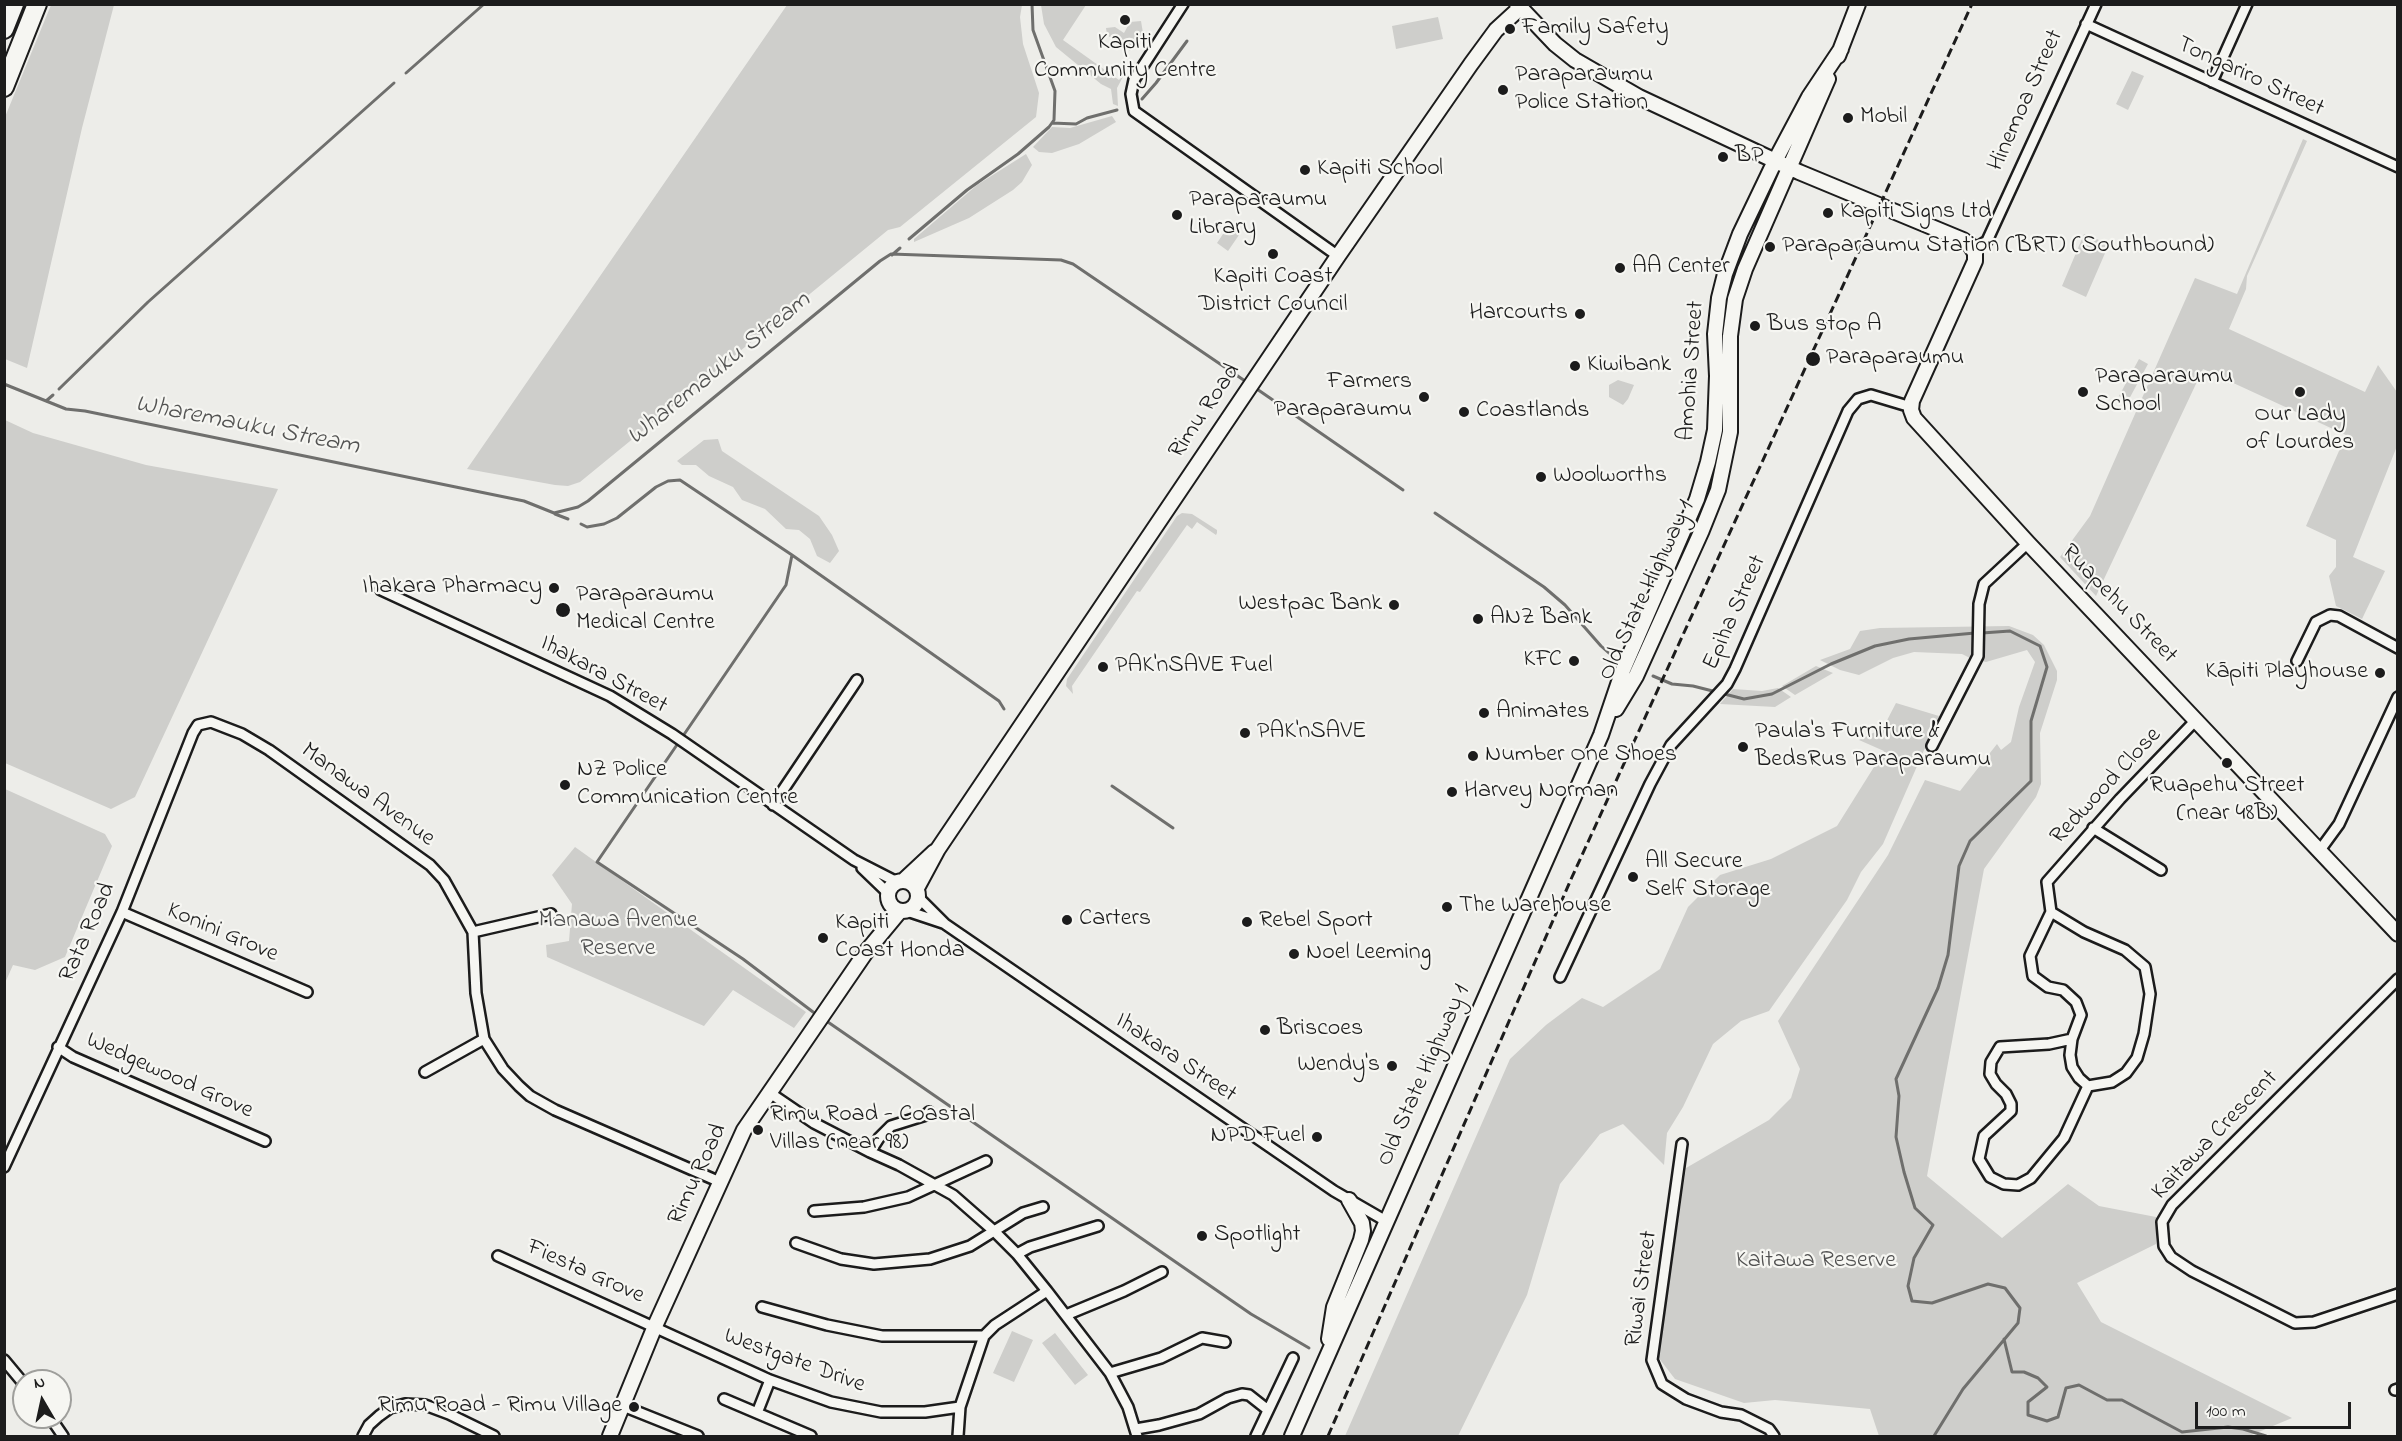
<!DOCTYPE html>
<html>
<head>
<meta charset="utf-8">
<style>
	body { margin:0 }
	#map { position:relative; width:2402px; height:1441px; overflow:hidden; background:#edede9; font-family:"Indie Flower",sans-serif }
	canvas { display:block }
	.frame { position:absolute; inset:0; border:6px solid #1c1c1c; pointer-events:none }
	.north { position:absolute; left:12px; top:1369px; width:60px; height:60px; box-sizing:border-box; background:#f6f6f2; border:2px solid #9f9f9c; border-radius:50%; rotate:351deg; font-size:16px; font-weight:700; line-height:24px; text-align:center; color:#1c1c1c }
	.north::after { content:''; display:block; margin:auto; width:21px; height:27px; background:#1c1c1c; clip-path:polygon(50% 0,100% 100%,50% 72%,0 100%) }
	.scale { position:absolute; left:2195px; top:1402px; width:156px; height:27px; box-sizing:border-box; border:3px solid #1c1c1c; border-top:0; padding-left:8px; font-size:18px; line-height:21px; white-space:nowrap; color:#1c1c1c; -webkit-text-stroke:4px #f6f6f2; paint-order:stroke }
</style>
</head>
<body>
<div id="map">
<canvas width="2402" height="1441"></canvas>
<div class="frame"></div>
<div class="north">N</div>
<div class="scale">100 m</div>
</div>
<script>
const ctx = document.querySelector('canvas').getContext('2d');
ctx.lineJoin = 'round';
function paint(path, color) { ctx.fillStyle = color; ctx.fill(path, 'evenodd'); }
const poly = rows => new Path2D(rows.map(r => 'M' + r).join(''));
function stroke(path, color, width, dash) { ctx.strokeStyle = color; ctx.lineWidth = width; ctx.lineCap = dash ? 'butt' : 'round'; ctx.setLineDash(dash || []); ctx.stroke(path); }
function drawText(font, color, halo, rows, align = 'center') {
  ctx.font = font + ' "Indie Flower",sans-serif'; ctx.lineWidth = 4.5; ctx.setLineDash([]); ctx.textBaseline = 'middle'; ctx.strokeStyle = halo; ctx.fillStyle = color; for (const [text, x, y, turn = 0] of rows) {
    ctx.save(); ctx.translate(x, y); ctx.rotate((+turn || 0) * Math.PI / 180); ctx.textAlign = isNaN(turn) ? turn : align; if (halo) ctx.strokeText(text, 0, 0); ctx.fillText(text, 0, 0); ctx.restore();
  }
}
paint(poly([
	[51,5,114,5,82,128,27,368,5,359,5,117],
	[787,5,1022,5,1020,17,1023,44,1039,93,1036,117,900,227,888,230,580,482,568,486,555,485,467,469],
	[1041,5,1086,5,1063,40,1119,80,1125,73,1117,88,1118,106,1113,104,1111,89,1101,84,1056,47,1044,24],
	[1438,17,1443,39,1396,49,1392,26],
	[1141,21,1143,33,1130,51,1107,35,1106,28,1115,27,1124,33,1130,22],
	[2132,71,2144,76,2128,110,2116,104],
	[1112,116,1116,122,1079,144,1052,153,1039,152,1033,147,1052,127,1070,128],
	[2303,139,2307,141,2247,276,2246,289,2229,329,2365,392,2378,365,2397,392,2397,446,2353,557,2385,571,2362,619,2336,606,2329,576,2336,567,2336,540,2306,526,2346,435,2203,369,2096,596,2060,557,2090,516,2195,278,2237,294],
	[1026,154,1032,165,1022,182,1013,190,969,218,914,242,914,239,977,185],
	[1229,225,1238,229,1236,233,1239,235,1228,251,1217,243],
	[2084,234,2109,244,2086,297,2062,286],
	[2139,359,2148,364,2128,401,2119,396],
	[1618,380,1634,385,1628,399,1623,405,1609,397,1609,385],
	[5,420,33,433,146,465,278,489,135,797,111,809,5,763],
	[718,439,722,451,819,516,832,535,839,551,830,563,817,556,810,539,799,530,786,529,765,509,742,500,733,487,709,476,696,465,682,465,677,461,704,440],
	[1182,513,1192,514,1217,530,1217,533,1216,535,1197,522,1192,529,1187,525,1140,592,1137,591,1072,686,1073,694,1066,686,1067,679,1177,516],
	[2009,626,2033,635,2044,645,2057,671,2057,680,2040,733,2041,784,2036,797,1984,869,1927,1176,2002,1238,2068,1184,2099,1206,2156,1217,2156,1244,2077,1283,2101,1322,2292,1418,2249,1436,1879,1436,1870,1409,1775,1400,1744,1403,1675,1379,1658,1357,1686,1168,1769,1120,1791,1098,1800,1069,1778,1021,1888,855,1925,780,1960,791,1997,744,2001,750,2011,742,2019,707,2035,662,2027,650,1986,662,1982,661,1984,650,1972,650,1970,658,1962,654,1914,652,1893,658,1859,675,1840,670,1820,660,1850,649,1860,631,1880,628],
	[1816,666,1833,673,1795,695,1782,686],
	[1778,688,1791,697,1775,707,1720,704,1733,689,1762,691],
	[1896,703,1939,716,1883,844,1861,872,1847,900,1769,1011,1741,1021,1713,1044,1683,1107,1667,1133,1664,1165,1623,1124,1600,1134,1560,1184,1527,1295,1458,1436,1345,1436,1510,1059,1546,1025,1582,998,1603,1007,1660,969,1688,907,1720,875,1771,859,1837,826,1884,751,1859,740,1883,728],
	[5,789,105,834,112,846,65,957,35,970,13,965,5,983],
	[575,847,806,1012,794,1028,733,990,704,1026,547,957,546,945,569,941,572,904,552,875],
	[1012,1331,1033,1340,1014,1382,993,1373],
	[1055,1333,1088,1375,1075,1385,1042,1343]
]), '#cececb');
stroke(poly([
	[406,73,484,4],
	[1142,99,1156,83,1187,41],
	[1052,123,1076,124,1087,118,1117,110],
	[909,239,967,190,1018,154,1049,127,1054,120,1055,91,1033,30,1032,4],
	[892,255,900,248],
	[4,384,66,409,85,411,524,501,554,513,578,507,588,501,880,261,891,254,1061,260,1073,264,1248,383],
	[1254,387,1403,490],
	[59,389,148,302,394,83],
	[46,401,53,395],
	[1435,513,1544,587,1565,605,1601,646,1618,661],
	[555,514,568,519],
	[581,524,587,527,604,524,617,518,656,487,668,481,680,480,792,555,999,701,1004,709],
	[792,555,786,585,597,862,743,959,817,1015],
	[1653,676,1672,684,1693,686,1744,699,1772,694,1831,664,1875,646,1909,639,1975,633],
	[1112,786,1173,828],
	[825,1020,1251,1314,1309,1348],
	[2004,1339,2012,1372,2024,1372,2038,1378,2047,1387,2028,1402,2028,1415,2047,1421,2058,1417,2066,1388,2079,1385,2107,1400,2122,1400,2182,1432,2228,1427,2243,1429,2266,1436],
	[1934,1436,1963,1389,2018,1323,2020,1308,2005,1288,1988,1284,1932,1303,1912,1301,1908,1286,1914,1258,1933,1225,1915,1208,1904,1172,1896,1137,1899,1096,1896,1079,1938,988,1948,955,1959,866,1970,841,2031,781,2031,721,2047,667,2040,646,2010,631,1982,633]
]), '#6f6f6d', 3);
const street = poly([
	[1183,4,1134,80,1131,94,1134,111,1338,256],
	[2086,24,2398,167],
	[2212,82,2247,4],
	[1973,250,1987,241,2096,4],
	[381,590,610,696,672,734,854,860,897,882],
	[2297,661,2316,622,2330,615,2339,616,2398,648],
	[1932,746,1978,656,1979,604,1984,584,2028,543],
	[773,805,857,680],
	[2093,828,2161,870],
	[2320,850,2339,824,2398,697],
	[862,868,888,893],
	[919,898,945,924,1334,1191,1386,1221],
	[907,911,943,923],
	[122,912,307,992],
	[2051,912,2084,932,2125,950,2145,967,2150,994,2144,1034,2137,1058,2126,1073,2112,1082,2088,1086,2079,1078,2072,1067,2070,1055,2072,1039,2081,1015,2076,1002,2063,990,2048,987,2033,976,2030,956,2051,912,2047,882,2120,799,2196,720],
	[473,932,551,914],
	[1560,977,1650,784,1671,745,1727,684,1735,669,1848,411,1858,399,1871,395,1911,407],
	[2398,979,2172,1205,2162,1222,2164,1246,2171,1257,2192,1271,2295,1323,2314,1322,2398,1294],
	[2072,1039,2049,1044,2000,1047,1991,1062,1990,1074,1996,1084,2006,1094,2011,1104,2011,1111,1984,1136,1979,1159,1990,1177,2004,1184,2018,1185,2031,1178,2064,1138,2088,1086],
	[58,1047,73,1057,265,1141],
	[425,1072,484,1039],
	[770,1093,814,1123,870,1152,899,1165,953,1195,994,1231,1017,1254,1047,1291,1110,1373,1128,1407,1137,1436],
	[1682,1144,1652,1360,1662,1384,1686,1399,1721,1412,1741,1415,1769,1429,1774,1436],
	[870,1152,879,1138,891,1126,926,1115,929,1112],
	[4,1167,122,912,193,733,198,725,211,722,242,734,269,750,430,865,444,880,473,932,476,993,484,1039,503,1069,519,1086,530,1096,555,1110,720,1182],
	[814,1211,864,1207,908,1197,986,1161],
	[796,1243,841,1259,874,1264,930,1259,970,1246,1023,1213,1043,1207],
	[1017,1254,1030,1247,1098,1226],
	[498,1256,770,1380,831,1402,881,1412,925,1412,960,1407],
	[762,1307,827,1325,882,1336,984,1336],
	[1066,1315,1124,1291,1162,1272],
	[4,1360,24,1384],
	[1110,1373,1161,1358,1202,1338,1225,1342],
	[2395,1390,2398,1389],
	[724,1399,811,1436],
	[623,1406,698,1436],
	[757,1413,770,1380],
	[50,1417,63,1436],
	[1136,1429,1159,1425,1199,1414,1228,1398,1242,1394,1249,1395,1268,1410],
	[363,1436,369,1425,379,1416,390,1408,405,1404,425,1405,449,1414,494,1436],
	[958,1436,960,1407,984,1336,995,1325,1047,1291],
	[1256,1436,1293,1358]
]);
const secondary = poly([
	[1517,4,1555,44,1575,60,1639,97,1799,172,1963,240,1970,245,1975,253,1975,261,1912,401,1911,410,1914,418,2028,543,2398,934],
	[1838,56,1858,4],
	[1616,709,1636,676,1702,530,1718,490,1730,432,1730,336,1735,299,1745,269,1828,79],
	[904,880,934,852],
	'888 896a15 15 0 1 1 30 0a15 15 0 1 1-30 0Z',
	[917,888,938,849,1338,256,1471,64,1496,30,1520,8],
	[1329,1339,1334,1307,1361,1240,1363,1231,1362,1223,1349,1200],
	[610,1436,655,1326,744,1130,866,952,900,911],
	[1292,1436,1601,735,1623,670,1697,499,1708,462,1715,430,1717,376,1715,334,1719,298,1725,274,1740,234,1775,161,1809,97,1841,49]
]);
const highway = poly([
	[4,29,14,4],
	[4,87,37,4]
]);
stroke(street, '#1c1c1c', 14);
stroke(secondary, '#1c1c1c', 18);
stroke(highway, '#1c1c1c', 22);
stroke(street, '#f6f6f2', 9);
stroke(secondary, '#f6f6f2', 14);
stroke(highway, '#f6f6f2', 18);
stroke(poly([
	[1328,1436,1572,877,1972,4]
]), '#1c1c1c', 3, [9, 4.5]);
for (const [x, y, r, color] of [
	[1125,20,6,"#1c1c1c"],
	[1510,29,6,"#1c1c1c"],
	[1503,90,6,"#1c1c1c"],
	[1848,118,6,"#1c1c1c"],
	[1723,157,6,"#1c1c1c"],
	[1305,170,6,"#1c1c1c"],
	[1828,213,6,"#1c1c1c"],
	[1177,215,6,"#1c1c1c"],
	[1770,247,6,"#1c1c1c"],
	[1273,254,6,"#1c1c1c"],
	[1620,268,6,"#1c1c1c"],
	[1580,314,6,"#1c1c1c"],
	[1755,326,6,"#1c1c1c"],
	[1813,359,8,"#1c1c1c"],
	[1575,366,6,"#1c1c1c"],
	[2083,392,6,"#1c1c1c"],
	[2300,392,6,"#1c1c1c"],
	[1424,397,6,"#1c1c1c"],
	[1464,412,6,"#1c1c1c"],
	[1541,477,6,"#1c1c1c"],
	[554,588,6,"#1c1c1c"],
	[1394,605,6,"#1c1c1c"],
	[563,610,8,"#1c1c1c"],
	[1478,619,6,"#1c1c1c"],
	[1574,661,6,"#1c1c1c"],
	[1103,667,6,"#1c1c1c"],
	[2380,673,6,"#1c1c1c"],
	[1484,713,6,"#1c1c1c"],
	[1245,733,6,"#1c1c1c"],
	[1743,747,6,"#1c1c1c"],
	[1473,756,6,"#1c1c1c"],
	[2227,763,6,"#1c1c1c"],
	[565,785,6,"#1c1c1c"],
	[1452,792,6,"#1c1c1c"],
	[1633,877,6,"#1c1c1c"],
	[1447,907,6,"#1c1c1c"],
	[1067,920,6,"#1c1c1c"],
	[1247,922,6,"#1c1c1c"],
	[823,938,6,"#1c1c1c"],
	[1294,954,6,"#1c1c1c"],
	[1265,1030,6,"#1c1c1c"],
	[1392,1066,6,"#1c1c1c"],
	[758,1130,6,"#1c1c1c"],
	[1317,1137,6,"#1c1c1c"],
	[1202,1236,6,"#1c1c1c"],
	[634,1407,6,"#1c1c1c"]
]) { const dot = new Path2D(); dot.arc(x, y, r, 0, 2 * Math.PI); ctx.fillStyle = color; ctx.fill(dot); stroke(dot, '#f6f6f2', 2); }
drawText('24px', '#1c1c1c', '#f6f6f2', [
	["Family Safety",1522,29],
	["Kapiti",1125,44,"center"],
	["Community Centre",1125,72,"center"],
	["Paraparaumu",1515,76],
	["Police Station",1515,104],
	["Mobil",1860,118],
	["BP",1735,157],
	["Kapiti School",1317,170],
	["Paraparaumu",1189,201],
	["Library",1189,229],
	["Kapiti Signs Ltd",1840,213],
	["Paraparaumu Station (BRT) (Southbound)",1782,247],
	["AA Center",1632,268],
	["Kapiti Coast",1273,278,"center"],
	["District Council",1273,306,"center"],
	["Harcourts",1568,314,"right"],
	["Bus stop A",1767,326],
	["Paraparaumu",1826,359],
	["Kiwibank",1587,366],
	["Paraparaumu",2095,378],
	["School",2095,406],
	["Farmers",1412,383,"right"],
	["Paraparaumu",1412,411,"right"],
	["Coastlands",1476,412],
	["Our Lady",2300,416,"center"],
	["of Lourdes",2300,444,"center"],
	["Woolworths",1553,477],
	["Ihakara Pharmacy",542,588,"right"],
	["Paraparaumu",576,596],
	["Medical Centre",576,624],
	["Westpac Bank",1382,605,"right"],
	["ANZ Bank",1490,619],
	["KFC",1562,661,"right"],
	["PAK'nSAVE Fuel",1115,667],
	["Kāpiti Playhouse",2368,673,"right"],
	["Animates",1496,713],
	["PAK'nSAVE",1257,733],
	["Paula's Furniture &",1755,733],
	["BedsRus Paraparaumu",1755,761],
	["Number One Shoes",1485,756],
	["NZ Police",577,771],
	["Communication Centre",577,799],
	["Ruapehu Street",2227,787,"center"],
	["(near 48B)",2227,815,"center"],
	["Harvey Norman",1464,792],
	["All Secure",1645,863],
	["Self Storage",1645,891],
	["The Warehouse",1459,907],
	["Carters",1079,920],
	["Rebel Sport",1259,922],
	["Kapiti",835,924],
	["Coast Honda",835,952],
	["Noel Leeming",1306,954],
	["Briscoes",1277,1030],
	["Wendy's",1380,1066,"right"],
	["Rimu Road - Coastal",770,1116],
	["Villas (near 98)",770,1144],
	["NPD Fuel",1305,1137,"right"],
	["Spotlight",1214,1236],
	["Rimu Road - Rimu Village",622,1407,"right"]
], 'left');
drawText('24px', '#1c1c1c', '#f6f6f2', [
	["Tongariro Street",2250,78,25],
	["Hinemoa Street",2027,101,-66],
	["Amohia Street",1693,371,-86],
	["Rimu Road",1206,412,-56],
	["Old State Highway 1",1648,591,-65],
	["Ruapehu Street",2118,605,46],
	["Epiha Street",1736,613,-66],
	["Ihakara Street",603,676,28],
	["Redwood Close",2107,787,-47],
	["Manawa Avenue",367,796,36],
	["Rata Road",89,933,-66],
	["Konini Grove",222,934,23],
	["Ihakara Street",1175,1059,34],
	["Old State Highway 1",1425,1076,-66],
	["Wedgewood Grove",169,1077,24],
	["Kaitawa Crescent",2216,1136,-46],
	["Rimu Road",699,1175,-65],
	["Fiesta Grove",585,1273,24],
	["Riwai Street",1643,1289,-82],
	["Westgate Drive",794,1362,20]
]);
drawText('24px', '#515151', '#f6f6f2', [
	["Manawa Avenue",618,922],
	["Reserve",618,950],
	["Kaitawa Reserve",1816,1262]
]);
drawText('italic 26px', '#535352', '#f6f6f2', [
	["Wharemauku Stream",720,370,-39],
	["Wharemauku Stream",247,427,11]
]);
</script>
</body>
</html>
